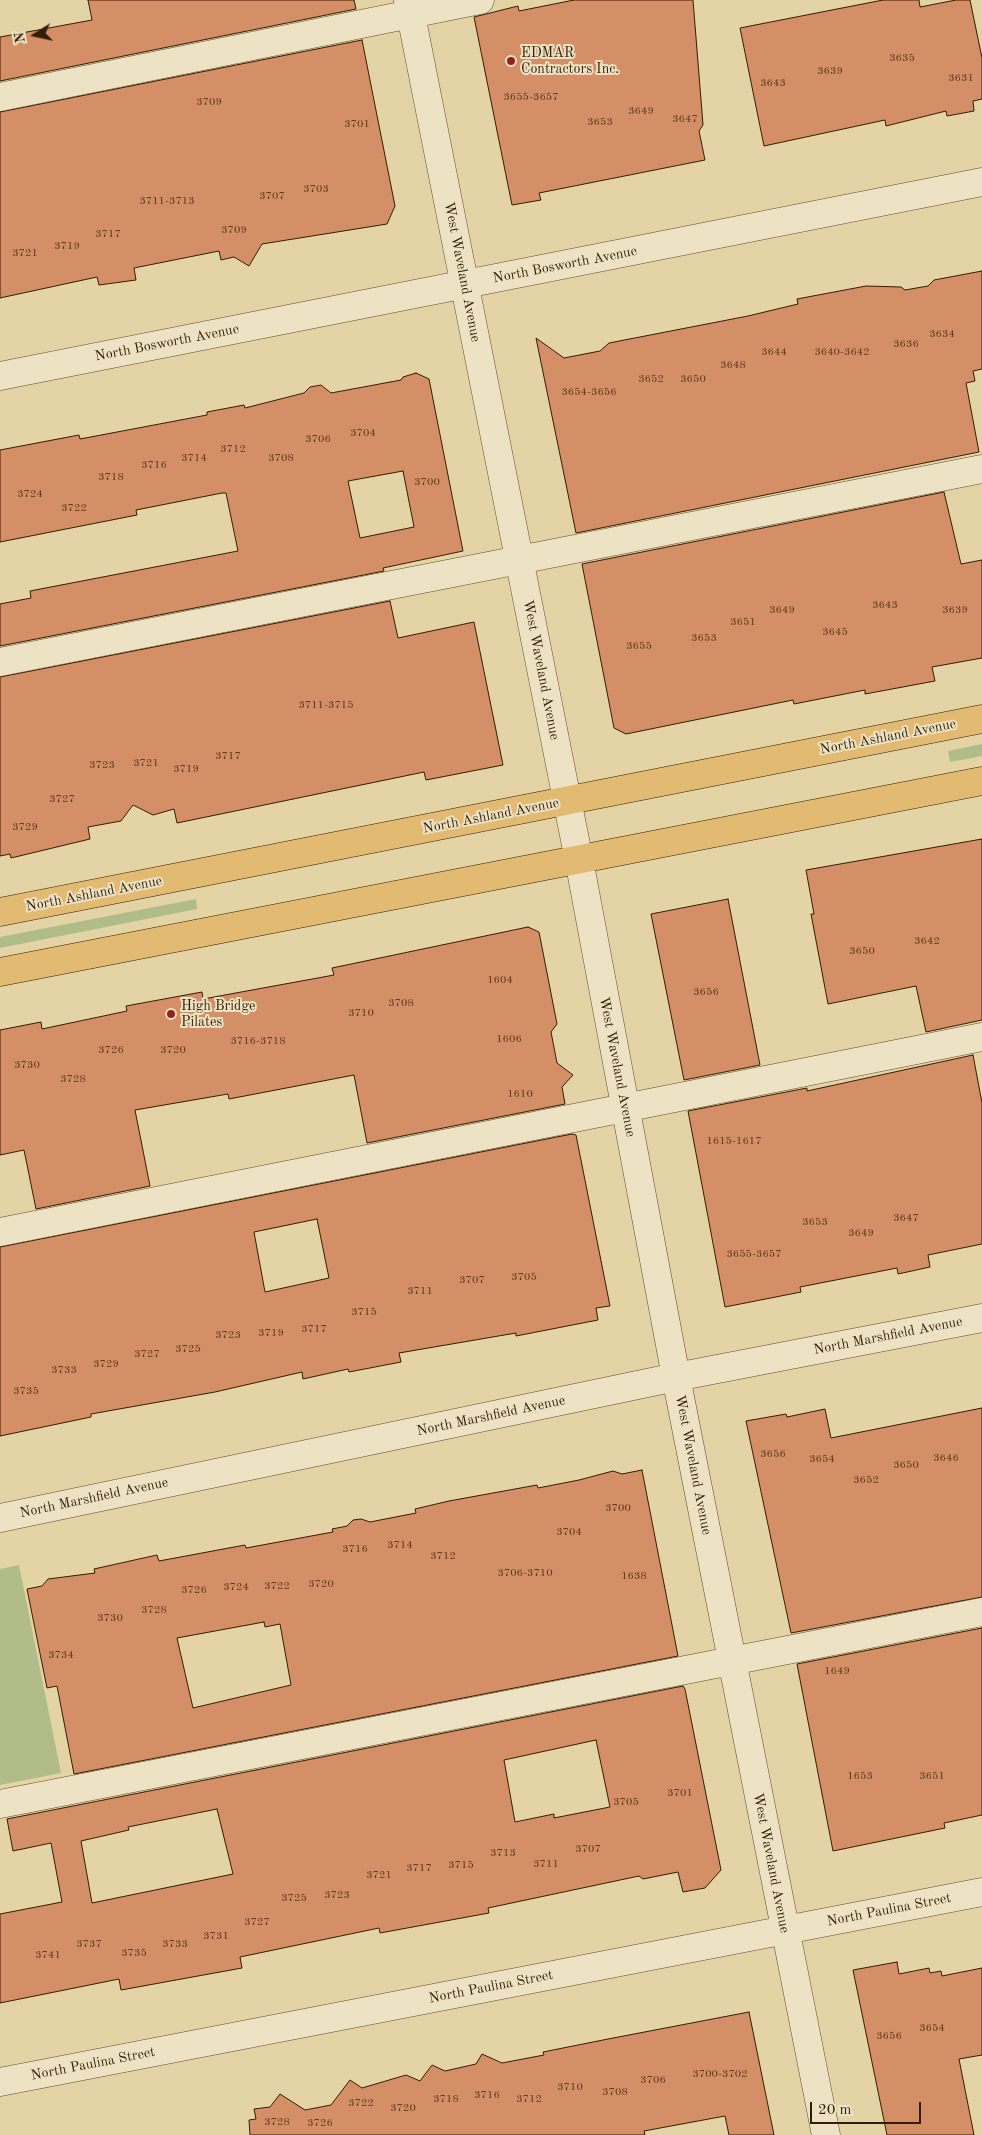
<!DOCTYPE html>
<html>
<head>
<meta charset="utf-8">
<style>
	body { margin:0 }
	#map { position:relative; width:982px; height:2135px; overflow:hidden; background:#e4d3a5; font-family:"Old Standard TT",serif }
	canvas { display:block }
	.north { position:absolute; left:10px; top:10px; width:50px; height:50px; -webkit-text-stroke:4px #ede2c4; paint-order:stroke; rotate:260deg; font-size:14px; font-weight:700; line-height:20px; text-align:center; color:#331d05 }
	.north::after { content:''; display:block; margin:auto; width:18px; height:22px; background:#331d05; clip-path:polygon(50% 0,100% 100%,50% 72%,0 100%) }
	.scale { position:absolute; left:810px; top:2102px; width:111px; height:22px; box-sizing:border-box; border:2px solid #331d05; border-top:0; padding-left:6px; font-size:15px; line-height:18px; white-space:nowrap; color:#331d05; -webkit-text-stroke:4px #ede2c4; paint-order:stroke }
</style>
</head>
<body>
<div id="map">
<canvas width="982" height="2135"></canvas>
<div class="north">N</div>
<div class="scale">20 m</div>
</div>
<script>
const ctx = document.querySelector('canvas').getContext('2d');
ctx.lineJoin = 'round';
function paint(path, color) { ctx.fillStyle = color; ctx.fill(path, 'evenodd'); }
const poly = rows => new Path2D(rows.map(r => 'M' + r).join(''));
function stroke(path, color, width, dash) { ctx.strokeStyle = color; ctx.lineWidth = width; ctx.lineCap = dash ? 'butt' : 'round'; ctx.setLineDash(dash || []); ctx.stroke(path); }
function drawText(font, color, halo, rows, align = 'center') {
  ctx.font = font + ' "Old Standard TT",serif'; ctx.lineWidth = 4; ctx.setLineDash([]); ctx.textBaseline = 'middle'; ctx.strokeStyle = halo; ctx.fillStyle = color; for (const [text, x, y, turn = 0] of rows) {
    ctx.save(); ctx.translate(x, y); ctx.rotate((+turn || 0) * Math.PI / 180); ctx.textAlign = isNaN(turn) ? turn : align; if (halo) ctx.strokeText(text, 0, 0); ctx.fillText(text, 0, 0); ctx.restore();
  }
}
paint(poly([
	[982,744,982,756,950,762,948,751],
	[196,899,197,909,0,948,0,937],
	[19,1565,61,1773,0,1785,0,1569]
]), '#b0bd89');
const building = poly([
	[88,0,354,0,356,9,0,81,0,37,92,20,88,0],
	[574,0,693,0,703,125,699,131,705,160,539,193,541,200,512,205,474,17,518,6,519,11,574,0],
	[883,0,919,0,920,7,956,0,970,0,982,58,982,99,973,101,974,111,947,116,946,111,886,126,885,120,764,146,740,28,883,0],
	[362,40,395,206,387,224,262,244,249,266,234,257,221,260,219,251,134,268,136,280,99,285,97,277,0,298,0,112,362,40],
	[982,271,982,369,973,371,975,381,966,383,979,452,576,533,536,338,564,358,600,351,609,343,748,316,798,304,797,299,866,286,901,287,905,290,928,286,934,280,982,271],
	[416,373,429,379,463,551,383,568,384,571,0,646,0,604,31,598,30,591,238,551,226,493,222,493,136,510,137,515,0,542,0,450,79,435,80,439,207,415,207,412,244,405,245,408,304,393,310,387,321,385,331,393,401,380,403,377,416,373],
	[403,471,414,527,360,538,348,481,403,471],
	[944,492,961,564,982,560,982,658,932,667,935,681,865,694,865,690,794,704,793,700,626,734,614,728,582,564,944,492],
	[390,601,398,638,474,622,503,765,426,780,424,772,177,823,174,809,153,815,133,805,121,821,88,827,90,839,11,858,10,854,0,856,0,677,390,601],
	[982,839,982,1020,926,1032,916,986,828,1004,811,914,814,914,806,870,982,839],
	[728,899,760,1065,684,1080,651,914,728,899],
	[528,927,539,932,557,1024,551,1032,557,1063,573,1075,562,1087,565,1104,367,1143,354,1075,229,1099,228,1094,135,1110,150,1186,36,1209,24,1150,0,1155,0,1030,41,1022,42,1029,127,1011,126,1006,202,992,203,999,334,975,332,968,528,927],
	[973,1055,982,1103,982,1244,928,1255,930,1267,898,1274,897,1268,800,1287,801,1292,725,1307,688,1111,807,1088,807,1091,973,1055],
	[572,1134,576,1135,610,1306,596,1308,598,1320,516,1336,516,1333,399,1353,401,1362,349,1372,348,1369,303,1379,302,1372,215,1392,91,1414,91,1417,0,1436,0,1247,572,1134],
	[317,1219,329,1278,265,1292,254,1232,317,1219],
	[982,1408,982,1597,791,1633,746,1421,786,1414,787,1417,825,1409,831,1438,982,1408],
	[642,1470,678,1656,74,1774,57,1686,47,1688,27,1589,42,1586,48,1579,95,1573,94,1569,157,1555,159,1561,245,1545,246,1548,333,1532,332,1529,347,1526,353,1520,361,1519,370,1522,416,1513,415,1509,449,1501,537,1485,538,1488,579,1480,613,1471,622,1474,642,1470],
	[264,1622,265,1627,280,1624,291,1685,193,1708,177,1638,264,1622],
	[982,1628,982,1815,944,1823,945,1828,833,1851,797,1664,982,1628],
	[683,1686,685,1689,721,1870,705,1888,683,1892,678,1872,643,1879,639,1876,488,1908,489,1913,380,1933,379,1928,240,1957,242,1968,121,1990,119,1979,0,2003,0,1914,62,1902,51,1843,13,1851,7,1819,683,1686],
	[596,1740,610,1807,554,1818,554,1814,515,1822,504,1760,596,1740],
	[217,1809,233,1874,92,1903,81,1841,129,1830,128,1827,217,1809],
	[897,1962,899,1974,929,1968,930,1973,941,1971,942,1976,982,1968,982,2055,959,2059,974,2135,887,2135,853,1970,897,1962],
	[749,2012,774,2135,729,2135,725,2116,644,2131,645,2135,250,2135,249,2120,256,2119,254,2109,270,2107,280,2094,305,2110,331,2105,350,2080,362,2088,406,2075,420,2081,432,2065,445,2071,476,2064,482,2054,502,2063,544,2055,543,2052,608,2039,749,2012]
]);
paint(building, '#d48f66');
stroke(building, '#331d05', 1);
const minor = poly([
	[408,0,579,860,676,1377,826,2135],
	[0,97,480,0],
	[0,376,982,182],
	[0,662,982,469],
	[0,1232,982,1037],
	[0,1518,676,1377,982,1318],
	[0,1804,982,1612],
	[0,2082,982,1892]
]);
const major = poly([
	[0,912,982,719],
	[0,972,982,781]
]);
stroke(minor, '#5f4a2d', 29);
stroke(major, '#331d05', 29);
stroke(minor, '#ede2c4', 28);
stroke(major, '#e2ba72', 28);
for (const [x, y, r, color] of [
	[511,61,5,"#8f2418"],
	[171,1014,5,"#8f2418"]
]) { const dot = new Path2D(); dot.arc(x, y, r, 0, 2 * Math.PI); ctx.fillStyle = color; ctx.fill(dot); stroke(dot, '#ede2c4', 2); }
drawText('11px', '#5b3a1d', null, [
	["3635",902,58],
	["3639",830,71],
	["3631",961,78],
	["3643",773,83],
	["3655-3657",531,97],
	["3709",209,102],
	["3649",641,111],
	["3647",685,119],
	["3653",600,122],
	["3701",357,124],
	["3703",316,189],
	["3707",272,196],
	["3711-3713",167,201],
	["3709",234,230],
	["3717",108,234],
	["3719",67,246],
	["3721",25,253],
	["3634",942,334],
	["3636",906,344],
	["3644",774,352],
	["3640-3642",842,352],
	["3648",733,365],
	["3652",651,379],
	["3650",693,379],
	["3654-3656",589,392],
	["3704",363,433],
	["3706",318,439],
	["3712",233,449],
	["3714",194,458],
	["3708",281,458],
	["3716",154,465],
	["3718",111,477],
	["3700",427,482],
	["3724",30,494],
	["3722",74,508],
	["3643",885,605],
	["3649",782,610],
	["3639",955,610],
	["3651",743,622],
	["3645",835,632],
	["3653",704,638],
	["3655",639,646],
	["3711-3715",326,705],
	["3717",228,756],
	["3721",146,763],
	["3723",102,765],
	["3719",186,769],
	["3727",62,799],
	["3729",25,827],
	["3642",927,941],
	["3650",862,951],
	["1604",500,980],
	["3656",706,992],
	["3708",401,1003],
	["3710",361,1013],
	["1606",509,1039],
	["3716-3718",258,1041],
	["3726",111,1050],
	["3720",173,1050],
	["3730",27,1065],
	["3728",73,1079],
	["1610",520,1094],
	["1615-1617",734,1141],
	["3647",906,1218],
	["3653",815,1222],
	["3649",861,1233],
	["3655-3657",754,1254],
	["3705",524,1277],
	["3707",472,1280],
	["3711",420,1291],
	["3715",364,1312],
	["3717",314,1329],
	["3719",271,1333],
	["3723",228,1335],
	["3725",188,1349],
	["3727",147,1354],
	["3729",106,1364],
	["3733",64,1370],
	["3735",26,1391],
	["3656",773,1454],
	["3646",946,1458],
	["3654",822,1459],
	["3650",906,1465],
	["3652",866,1480],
	["3700",618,1508],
	["3704",569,1532],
	["3714",400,1545],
	["3716",355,1549],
	["3712",443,1556],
	["3706-3710",525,1573],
	["1638",634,1576],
	["3720",321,1584],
	["3722",277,1586],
	["3724",236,1587],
	["3726",194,1590],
	["3728",154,1610],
	["3730",110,1618],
	["3734",61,1655],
	["1649",837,1671],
	["1653",860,1776],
	["3651",932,1776],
	["3701",680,1793],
	["3705",626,1802],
	["3707",588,1849],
	["3713",503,1853],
	["3711",546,1864],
	["3715",461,1865],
	["3717",419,1868],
	["3721",379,1875],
	["3723",337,1895],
	["3725",294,1898],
	["3727",257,1922],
	["3731",216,1936],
	["3737",89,1944],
	["3733",175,1944],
	["3735",134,1953],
	["3741",48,1955],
	["3654",932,2028],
	["3656",889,2036],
	["3700-3702",720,2074],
	["3706",653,2080],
	["3710",570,2087],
	["3708",615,2092],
	["3716",487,2095],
	["3718",446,2099],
	["3712",529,2099],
	["3722",361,2103],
	["3720",403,2108],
	["3728",277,2122],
	["3726",320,2123]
]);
drawText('14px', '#331d05', '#ede2c4', [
	["EDMAR",521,53],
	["Contractors Inc.",521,69],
	["High Bridge",181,1006],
	["Pilates",181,1022]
], 'left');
drawText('14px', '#331d05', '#ede2c4', [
	["North Bosworth Avenue",565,265,-11],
	["West Waveland Avenue",462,272,79],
	["North Bosworth Avenue",167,343,-11],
	["West Waveland Avenue",541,670,79],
	["North Ashland Avenue",888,737,-11],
	["North Ashland Avenue",491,816,-11],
	["North Ashland Avenue",94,894,-11],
	["West Waveland Avenue",617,1067,79],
	["North Marshfield Avenue",888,1336,-11],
	["North Marshfield Avenue",491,1416,-12],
	["West Waveland Avenue",693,1465,79],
	["North Marshfield Avenue",94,1498,-12],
	["West Waveland Avenue",771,1863,79],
	["North Paulina Street",889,1910,-11],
	["North Paulina Street",491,1987,-11],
	["North Paulina Street",93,2064,-11]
]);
</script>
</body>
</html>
